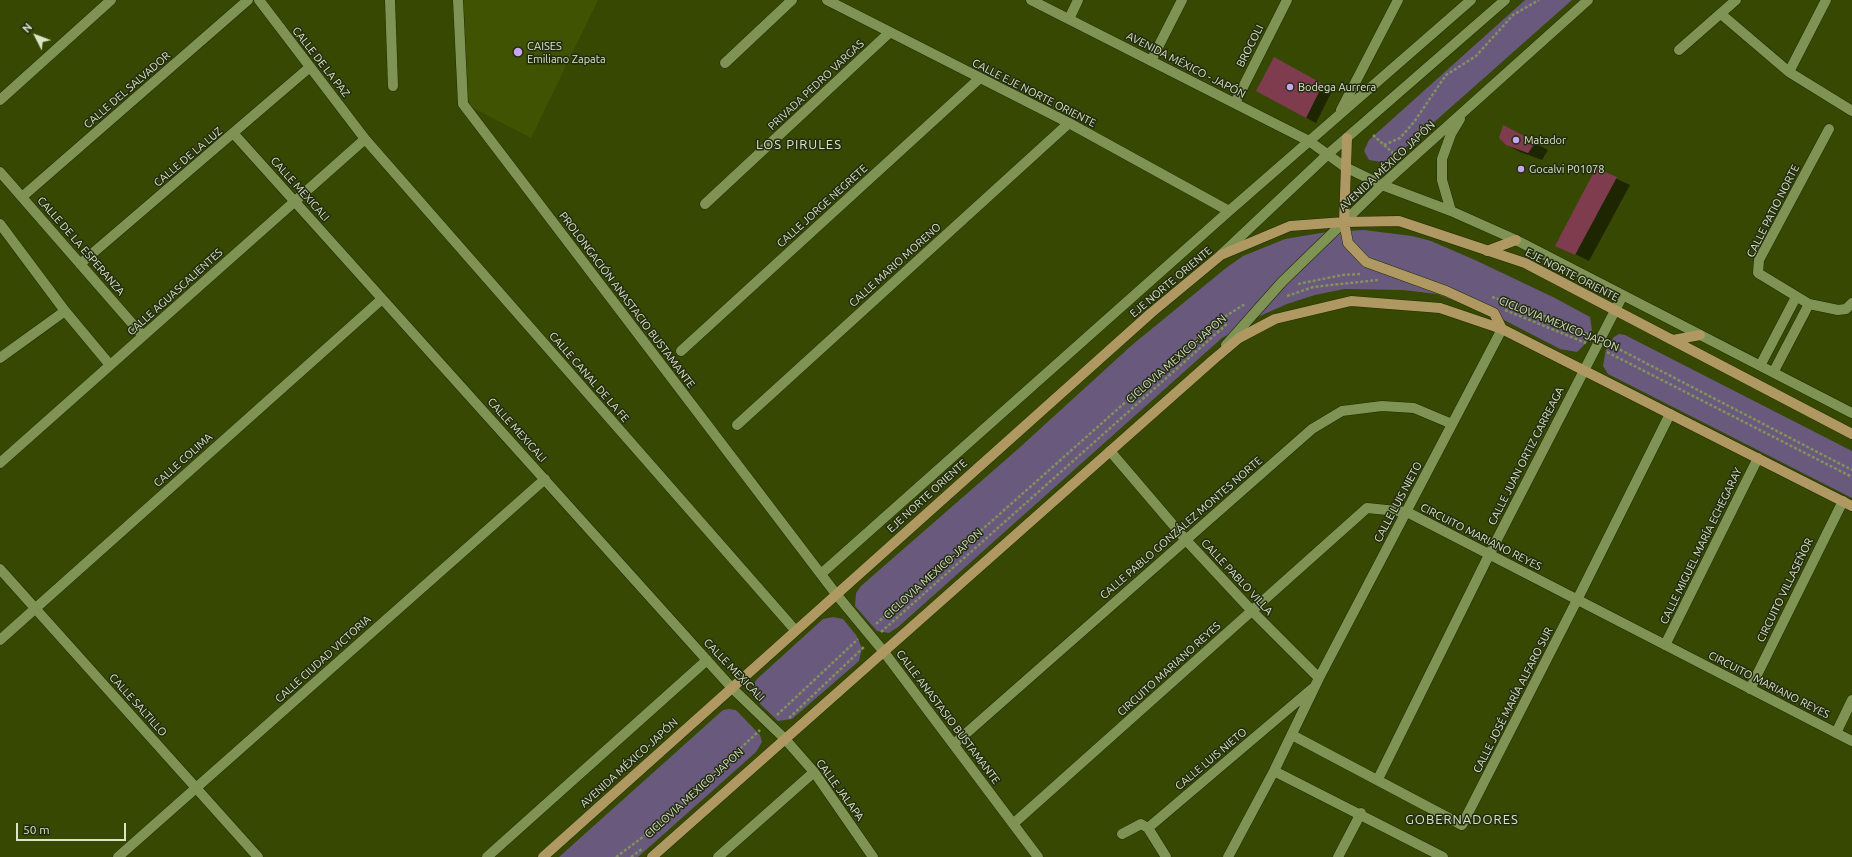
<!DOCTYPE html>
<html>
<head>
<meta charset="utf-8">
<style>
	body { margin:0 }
	#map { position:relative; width:1852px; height:857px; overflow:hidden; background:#374803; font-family:Ubuntu,sans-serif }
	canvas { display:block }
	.north { position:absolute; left:16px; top:16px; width:40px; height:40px; -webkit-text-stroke:3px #232b11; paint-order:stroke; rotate:312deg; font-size:11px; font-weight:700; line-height:16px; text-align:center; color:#d9e5c5 }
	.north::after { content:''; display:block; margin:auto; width:14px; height:18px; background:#d9e5c5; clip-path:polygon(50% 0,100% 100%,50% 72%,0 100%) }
	.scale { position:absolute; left:16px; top:823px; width:110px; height:18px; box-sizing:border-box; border:2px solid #d9e5c5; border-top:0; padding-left:5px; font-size:12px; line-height:14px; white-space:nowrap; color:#d9e5c5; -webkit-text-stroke:3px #232b11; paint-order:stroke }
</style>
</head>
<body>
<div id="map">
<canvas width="1852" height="857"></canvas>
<div class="north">N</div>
<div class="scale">50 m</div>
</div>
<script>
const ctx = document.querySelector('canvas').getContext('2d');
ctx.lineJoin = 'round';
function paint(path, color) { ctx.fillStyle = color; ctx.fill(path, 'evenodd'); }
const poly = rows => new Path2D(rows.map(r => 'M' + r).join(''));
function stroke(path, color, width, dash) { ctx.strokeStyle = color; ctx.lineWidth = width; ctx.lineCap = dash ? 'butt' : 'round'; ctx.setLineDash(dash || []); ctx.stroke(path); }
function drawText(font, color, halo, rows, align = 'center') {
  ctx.font = font + ' Ubuntu,sans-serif'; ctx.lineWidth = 3; ctx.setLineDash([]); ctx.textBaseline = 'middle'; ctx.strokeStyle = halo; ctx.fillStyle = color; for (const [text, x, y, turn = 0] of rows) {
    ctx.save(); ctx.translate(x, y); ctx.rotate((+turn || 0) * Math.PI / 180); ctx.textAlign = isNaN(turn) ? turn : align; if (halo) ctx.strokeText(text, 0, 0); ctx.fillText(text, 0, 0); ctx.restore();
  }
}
paint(poly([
	[461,0,598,0,531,138,464,103]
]), '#405303');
paint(poly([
	[1525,0,1572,0,1388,163,1369,160,1364,151,1369,140],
	[1364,230,1412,236,1431,241,1475,260,1555,298,1590,317,1592,330,1587,342,1577,352,1560,349,1504,320,1437,294,1403,290,1344,289,1315,295,1287,304,1260,316,1222,338,898,627,889,633,877,631,855,606,856,593,861,586,1018,449,1132,345,1226,268,1243,256,1285,239,1327,232],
	[1619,334,1625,335,1852,451,1852,498,1608,374,1603,366,1606,349,1614,337],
	[833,617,843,619,856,635,862,648,859,661,792,719,778,721,755,699,753,685,757,679,823,619],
	[729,709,736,710,760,735,762,742,756,752,638,857,559,857,723,710]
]), '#68597d');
paint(poly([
	[1322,85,1332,91,1316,123,1267,96],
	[1535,143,1548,150,1542,160,1520,152,1506,144],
	[1596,169,1630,185,1589,261,1557,245]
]), '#0007');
paint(poly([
	[1274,57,1323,84,1306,118,1256,91],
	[1503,125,1536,142,1528,153,1506,145,1499,138],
	[1596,168,1617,177,1575,255,1555,246]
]), '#7f3c4f');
const minor = poly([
	[259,0,365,139,795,630],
	[390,0,393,86],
	[458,0,463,104,836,594,884,652,1038,857],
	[827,0,1069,123,1229,211],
	[1031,0,1309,141,1345,167,1382,185,1451,211,1516,240,1852,413],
	[1721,14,1789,72,1852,111],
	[1069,19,1078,0],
	[1679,50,1736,0],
	[1151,61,1182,0],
	[725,63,792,0],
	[1789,72,1826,0],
	[0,100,111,0],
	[1235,103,1287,0],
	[1341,110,1398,0],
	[1829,129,1759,260,1758,273,1809,304,1838,310,1846,309,1852,303],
	[234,134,731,687,785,739,814,772,873,857],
	[0,172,143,336],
	[22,197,248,0],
	[705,204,890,32],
	[1451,211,1442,180,1442,159,1451,134,1460,119],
	[0,224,65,311,110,365],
	[1222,254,1327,155,1505,0],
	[80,264,310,67],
	[1226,345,1282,282,1382,185,1588,0],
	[681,351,980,78],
	[0,358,65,311],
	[1761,364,1796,297],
	[1774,371,1809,304],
	[737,425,1069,123],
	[1110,451,1186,540,1252,611,1319,678],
	[0,463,365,139],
	[0,569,258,857],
	[821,574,1229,211,1471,0],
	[0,640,382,299],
	[1665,645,1758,458],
	[1750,689,1843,501],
	[1836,733,1852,700],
	[1292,735,1462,825,1577,600,1670,414],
	[954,744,1312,429,1342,411,1382,406,1414,408,1452,424],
	[1274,771,1443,857],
	[1378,779,1489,555,1623,295],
	[1013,824,1367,508,1407,512,1852,741],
	[1122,834,1141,824,1148,828],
	[118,857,545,479],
	[487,857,707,660],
	[718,857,814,772],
	[1166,857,1148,828,1313,688],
	[1228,857,1274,771,1319,678,1502,329],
	[1338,857,1361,813]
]);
const major = poly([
	[1347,138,1344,222,1348,243,1366,262,1446,291,1494,313,1502,329],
	[1487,251,1516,240],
	[1673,340,1700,335],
	[543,857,1151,313,1221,255,1290,226,1344,222,1399,221,1525,263,1852,434],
	[652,857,1213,360,1239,338,1275,319,1351,301,1440,308,1502,329,1852,506]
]);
stroke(minor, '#202d00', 11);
stroke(major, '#202d00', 11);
stroke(poly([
	[1373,135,1394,154],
	[1384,145,1400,138,1414,122,1446,75,1476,56,1513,15,1539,0],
	[1298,284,1342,275,1362,274],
	[1287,296,1313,287,1378,280],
	[1492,297,1521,306,1590,335],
	[1505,310,1586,343],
	[1611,345,1852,470],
	[1607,352,1852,477],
	[876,624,1192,343,1218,321,1245,304],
	[881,632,1227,324],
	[777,715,858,639],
	[789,718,865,646],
	[616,857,655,828,760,730],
	[631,857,642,849]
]), '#82915d', 2.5, [3, 2]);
stroke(minor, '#7f9355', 10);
stroke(major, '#b09862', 10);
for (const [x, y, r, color] of [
	[518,52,5,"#c6a6f0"],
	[1290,87,4,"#c6a6f0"],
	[1516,140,4,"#c6a6f0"],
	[1521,169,4,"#c6a6f0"]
]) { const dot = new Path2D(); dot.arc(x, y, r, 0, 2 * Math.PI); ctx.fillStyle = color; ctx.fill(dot); stroke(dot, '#232b11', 1.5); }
drawText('11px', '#d9e5c5', '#232b11', [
	["CAISES",527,46],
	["Emiliano Zapata",527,59],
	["Bodega Aurrera",1298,87],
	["Matador",1524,140],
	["Gocalvi P01078",1529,169]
], 'left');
drawText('11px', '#d9e5c5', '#232b11', [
	["BROCOLI",1250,46,-63],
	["CALLE DE LA PAZ",321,62,52],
	["AVENIDA MÉXICO - JAPÓN",1186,65,27],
	["PRIVADA PEDRO VARGAS",816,85,-43],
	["CALLE DEL SALVADOR",127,90,-41],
	["CALLE EJE NORTE ORIENTE",1034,93,27],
	["CALLE DE LA LUZ",188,157,-40],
	["AVENIDA MÉXICO JAPÓN",1387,166,-43],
	["CALLE MEXICALI",300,189,48],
	["CALLE JORGE NEGRETE",822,206,-42],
	["CALLE PATIO NORTE",1773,211,-63],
	["CALLE DE LA ESPERANZA",81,246,49],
	["CALLE MARIO MORENO",895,265,-42],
	["EJE NORTE ORIENTE",1572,275,27],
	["EJE NORTE ORIENTE",1171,282,-40],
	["CALLE AGUASCALIENTES",175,292,-42],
	["PROLONGACIÓN ANASTACIO BUSTAMANTE",627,300,53],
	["CICLOVIA MEXICO-JAPON",1559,324,22],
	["CICLOVIA MEXICO-JAPON",1176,359,-41],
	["CALLE CANAL DE LA FE",589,377,49],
	["CALLE MEXICALI",517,430,48],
	["CALLE JUAN ORTIZ CARREAGA",1526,456,-63],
	["CALLE COLIMA",183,460,-42],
	["EJE NORTE ORIENTE",927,496,-42],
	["CALLE LUIS NIETO",1398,502,-62],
	["CALLE PABLO GONZÁLEZ MONTES NORTE",1181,528,-41],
	["CIRCUITO MARIANO REYES",1481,537,27],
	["CALLE MIGUEL MARÍA ECHEGARAY",1701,546,-64],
	["CICLOVIA MEXICO-JAPON",933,574,-42],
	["CALLE PABLO VILLA",1237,577,47],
	["CIRCUITO VILLASEÑOR",1785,590,-64],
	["CALLE CIUDAD VICTORIA",323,659,-42],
	["CIRCUITO MARIANO REYES",1169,669,-42],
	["CALLE MEXICALI",734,670,46],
	["CIRCUITO MARIANO REYES",1769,685,27],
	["CALLE JOSÉ MARÍA ALFARO SUR",1513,700,-63],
	["CALLE SALTILLO",138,705,48],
	["CALLE ANASTASIO BUSTAMANTE",948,717,53],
	["CALLE LUIS NIETO",1211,759,-40],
	["AVENIDA MÉXICO-JAPÓN",629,763,-42],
	["CALLE JALAPA",840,790,54],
	["CICLOVIA MEXICO-JAPON",694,793,-42]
]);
ctx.letterSpacing = '1px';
drawText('13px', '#d9e5c5', '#232b11', [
	["LOS PIRULES",799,145],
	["GOBERNADORES",1462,820]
]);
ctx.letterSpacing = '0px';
</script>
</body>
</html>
